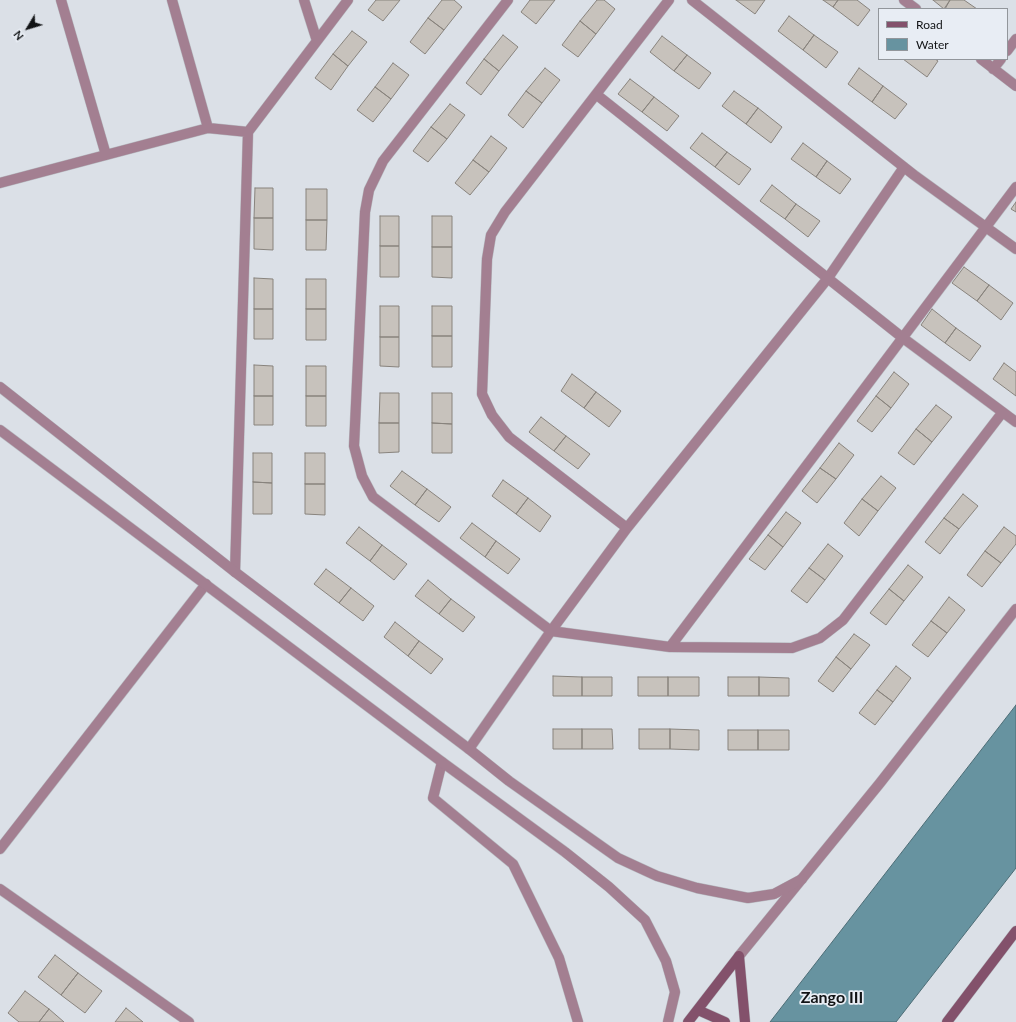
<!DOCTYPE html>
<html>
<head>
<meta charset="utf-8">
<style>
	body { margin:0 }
	#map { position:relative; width:1016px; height:1022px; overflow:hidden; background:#dbe0e7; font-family:Lato,sans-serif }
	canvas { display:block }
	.legend { position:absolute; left:878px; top:8px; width:130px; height:52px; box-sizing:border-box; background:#e8edf4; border:1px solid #92969b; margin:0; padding:5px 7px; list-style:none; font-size:12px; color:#111315 }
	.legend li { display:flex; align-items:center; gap:8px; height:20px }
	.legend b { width:20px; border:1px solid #92969b }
	.north { position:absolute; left:8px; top:8px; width:40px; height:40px; -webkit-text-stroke:3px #e8edf4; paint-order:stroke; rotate:232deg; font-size:11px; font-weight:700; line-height:16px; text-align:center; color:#111315 }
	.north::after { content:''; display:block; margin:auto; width:14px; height:18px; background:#111315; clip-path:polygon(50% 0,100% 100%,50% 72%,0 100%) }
</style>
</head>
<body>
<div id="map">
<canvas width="1016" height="1022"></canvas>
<ul class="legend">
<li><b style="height:5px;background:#83516b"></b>Road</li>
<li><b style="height:11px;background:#6793a0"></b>Water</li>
</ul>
<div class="north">N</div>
</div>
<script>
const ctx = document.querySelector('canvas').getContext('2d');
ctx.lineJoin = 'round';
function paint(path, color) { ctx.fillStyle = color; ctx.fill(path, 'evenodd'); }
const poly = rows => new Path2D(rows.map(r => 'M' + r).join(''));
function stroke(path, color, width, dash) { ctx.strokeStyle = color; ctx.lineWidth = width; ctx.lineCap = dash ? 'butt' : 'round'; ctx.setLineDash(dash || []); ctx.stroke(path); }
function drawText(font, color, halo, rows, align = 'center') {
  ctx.font = font + ' Lato,sans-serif'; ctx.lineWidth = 3.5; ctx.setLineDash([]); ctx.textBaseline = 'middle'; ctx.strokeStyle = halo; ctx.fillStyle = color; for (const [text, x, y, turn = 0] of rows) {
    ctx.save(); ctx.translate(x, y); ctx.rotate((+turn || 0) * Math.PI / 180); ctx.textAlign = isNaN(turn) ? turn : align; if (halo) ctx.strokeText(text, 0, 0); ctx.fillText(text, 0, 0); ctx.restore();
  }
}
const water = poly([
	[1016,705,1016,868,896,1022,770,1022,1016,705]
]);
paint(water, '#6793a0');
stroke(water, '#4d6d76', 1);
const building = poly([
	[376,0,400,0,383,21,368,10,376,0],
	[442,0,454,0,462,7,444,30,428,18,442,0],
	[530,0,555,0,536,24,521,12,530,0],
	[597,0,604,0,615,9,596,34,580,21,597,0],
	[736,0,765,0,755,14,736,0],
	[823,0,838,0,833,7,823,0],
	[838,0,857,0,870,10,858,26,833,7,838,0],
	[933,0,950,0,944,9,933,0],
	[950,0,964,0,977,9,945,9,950,0],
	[789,16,814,35,803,50,778,31,789,16],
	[428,18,444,30,425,54,410,42,428,18],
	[580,21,596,34,578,57,562,45,580,21],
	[352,31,367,42,348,66,333,54,352,31],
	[503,35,518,47,499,71,484,59,503,35],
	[814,35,838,52,826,68,803,50,814,35],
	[662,36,687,55,674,71,650,52,662,36],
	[333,54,348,66,331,90,315,78,333,54],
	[687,55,711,73,699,89,674,71,687,55],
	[484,59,499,71,481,95,466,83,484,59],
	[903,59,935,59,938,61,927,77,903,59],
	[393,63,409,75,391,99,375,87,393,63],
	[545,68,560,80,542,103,526,91,545,68],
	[859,68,883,86,872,102,848,84,859,68],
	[630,79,654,97,642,112,618,94,630,79],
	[883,86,907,104,895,119,872,102,883,86],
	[375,87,391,99,373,122,357,110,375,87],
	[526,91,542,103,523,128,508,115,526,91],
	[734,91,758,108,746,124,722,106,734,91],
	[654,97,679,116,667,131,642,112,654,97],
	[450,104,465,115,447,139,431,127,450,104],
	[758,108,782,127,771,143,746,124,758,108],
	[431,127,447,139,428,162,413,151,431,127],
	[702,133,727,152,715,167,690,148,702,133],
	[491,136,507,148,489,172,473,160,491,136],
	[803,143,827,161,816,177,791,159,803,143],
	[727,152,751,169,739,185,715,167,727,152],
	[473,160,489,172,470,195,455,183,473,160],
	[827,161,851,179,840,194,816,177,827,161],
	[772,185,796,204,785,219,760,201,772,185],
	[255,188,273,188,273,218,254,218,255,188],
	[306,189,327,189,327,220,306,220,306,189],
	[1016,202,1016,212,1011,209,1016,202],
	[796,204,820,221,808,237,785,219,796,204],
	[380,216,399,216,399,246,380,246,380,216],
	[432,216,452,216,452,247,432,247,432,216],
	[254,218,273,218,273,250,254,249,254,218],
	[306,220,327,220,326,250,306,250,306,220],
	[380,246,399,246,399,277,380,277,380,246],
	[432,247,452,247,452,278,432,277,432,247],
	[964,267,989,285,977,301,952,283,964,267],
	[254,278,273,279,273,309,254,309,254,278],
	[306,279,326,279,326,309,306,309,306,279],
	[989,285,1013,303,1001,320,977,301,989,285],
	[380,306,399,306,399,337,380,337,380,306],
	[432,306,452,306,452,336,432,336,432,306],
	[254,309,273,309,273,339,254,339,254,309],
	[306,309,326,309,326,340,306,340,306,309],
	[932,309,956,328,945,343,921,325,932,309],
	[956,328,981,346,970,361,945,343,956,328],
	[432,336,452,336,452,367,432,367,432,336],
	[380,337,399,337,399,367,380,366,380,337],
	[1004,363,1016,372,1016,396,993,379,1004,363],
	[254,365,273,366,273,396,254,396,254,365],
	[306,366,326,366,326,396,306,396,306,366],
	[894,372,909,384,891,408,876,396,894,372],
	[572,374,596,392,584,408,561,391,572,374],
	[596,392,621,411,609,427,584,408,596,392],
	[380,393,399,393,399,423,379,423,380,393],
	[432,393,452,393,452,424,432,423,432,393],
	[254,396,273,396,273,425,254,425,254,396],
	[306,396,326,396,326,426,306,426,306,396],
	[876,396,891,408,872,432,857,421,876,396],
	[936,405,952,417,932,442,916,429,936,405],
	[541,417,566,436,554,451,529,432,541,417],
	[379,423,399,423,399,452,379,453,379,423],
	[432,423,452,424,452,453,432,453,432,423],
	[916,429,932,442,914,465,898,453,916,429],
	[566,436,590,454,578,469,554,451,566,436],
	[839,443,854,455,836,479,820,468,839,443],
	[253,453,272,453,272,483,253,482,253,453],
	[305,453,325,453,325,484,305,484,305,453],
	[820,468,836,479,817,503,802,491,820,468],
	[402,471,427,489,415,505,390,486,402,471],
	[881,476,896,488,878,511,862,499,881,476],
	[503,480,528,498,516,514,492,496,503,480],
	[253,482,272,483,272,514,253,514,253,482],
	[305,484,325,484,325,515,305,514,305,484],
	[427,489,451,507,439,522,415,505,427,489],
	[963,494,978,506,959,529,944,518,963,494],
	[528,498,551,516,540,532,516,514,528,498],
	[862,499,878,511,859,536,844,523,862,499],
	[786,512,801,523,783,547,768,535,786,512],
	[944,518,959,529,940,554,925,542,944,518],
	[472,523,496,541,485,557,460,538,472,523],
	[359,527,382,545,370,561,346,543,359,527],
	[1004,527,1016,536,1016,544,1001,563,985,551,1004,527],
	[768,535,783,547,765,570,749,559,768,535],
	[496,541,520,559,508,574,485,557,496,541],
	[828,544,843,556,825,580,809,568,828,544],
	[382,545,407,564,394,580,370,561,382,545],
	[985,551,1001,563,982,587,967,575,985,551],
	[908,565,923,577,904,601,889,589,908,565],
	[809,568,825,580,807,603,791,591,809,568],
	[326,569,351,588,339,603,314,584,326,569],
	[428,580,451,599,439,614,415,596,428,580],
	[351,588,374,606,363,621,339,603,351,588],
	[889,589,904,601,886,625,870,613,889,589],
	[949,597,965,610,947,633,931,621,949,597],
	[451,599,475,617,463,632,439,614,451,599],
	[931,621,947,633,928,657,912,645,931,621],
	[395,622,419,641,408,656,384,637,395,622],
	[854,634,870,645,851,669,836,657,854,634],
	[419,641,443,659,431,674,408,656,419,641],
	[836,657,851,669,833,692,818,681,836,657],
	[896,666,911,678,893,702,877,690,896,666],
	[553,676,582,677,582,696,553,696,553,676],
	[582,677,612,677,612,696,582,696,582,677],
	[638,677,668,677,668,696,638,696,638,677],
	[668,677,699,677,699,696,668,696,668,677],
	[728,677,759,677,759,696,728,696,728,677],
	[759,677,789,678,789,696,759,696,759,677],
	[877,690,893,702,875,725,859,713,877,690],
	[553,729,582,729,582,749,553,749,553,729],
	[582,729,612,729,613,749,582,749,582,729],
	[639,729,670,729,670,749,639,749,639,729],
	[670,729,699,730,699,750,670,749,670,729],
	[728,730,758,730,758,750,728,750,728,730],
	[758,730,789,730,789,750,758,750,758,730],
	[55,955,78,973,61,995,38,977,55,955],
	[78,973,102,991,85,1013,61,995,78,973],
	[25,991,49,1009,39,1022,19,1022,8,1013,25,991],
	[126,1008,143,1022,115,1022,126,1008],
	[49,1009,64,1022,39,1022,49,1009]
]);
paint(building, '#c7c2bc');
stroke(building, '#88837d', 1);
const minor = poly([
	[61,0,106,155],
	[172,0,208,128],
	[304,0,317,41],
	[508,0,383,161,369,190,365,212,354,446,362,476,373,497,551,631,670,647,792,648,820,638,843,620,1002,413],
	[692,0,914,175,1016,249],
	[904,0,916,9],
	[1007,51,1016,39],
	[981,59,1016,86],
	[993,69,1001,59],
	[597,95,903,338,1016,422],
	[0,183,208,128,248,132],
	[627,528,509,437,492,415,482,394,487,259,491,235,505,212,669,0],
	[235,572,248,132,348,0],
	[670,647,1016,187],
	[469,749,551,631,627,528,828,278,904,167],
	[442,762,433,798,513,864,559,958,578,1022],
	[0,849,206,584],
	[0,889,189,1022],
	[739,956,880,783,1016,609]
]);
const tertiary = poly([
	[0,387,235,572,469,749,509,781,618,858,657,876,697,888,748,898,774,894,802,879],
	[0,430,442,762,565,852,609,887,645,920,666,961,675,992,668,1022]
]);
const secondary = poly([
	[739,956,745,1022],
	[698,1010,725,1022],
	[688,1022,739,956],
	[947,1022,1016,931]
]);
stroke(minor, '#b7bbc1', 11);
stroke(tertiary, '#b7bbc1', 11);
stroke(secondary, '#b7bbc1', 11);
stroke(minor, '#a37f91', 10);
stroke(tertiary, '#a37f91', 10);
stroke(secondary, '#83516b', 10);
drawText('bold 16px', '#111315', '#e8edf4', [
	["Zango III",832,998]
]);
</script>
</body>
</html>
